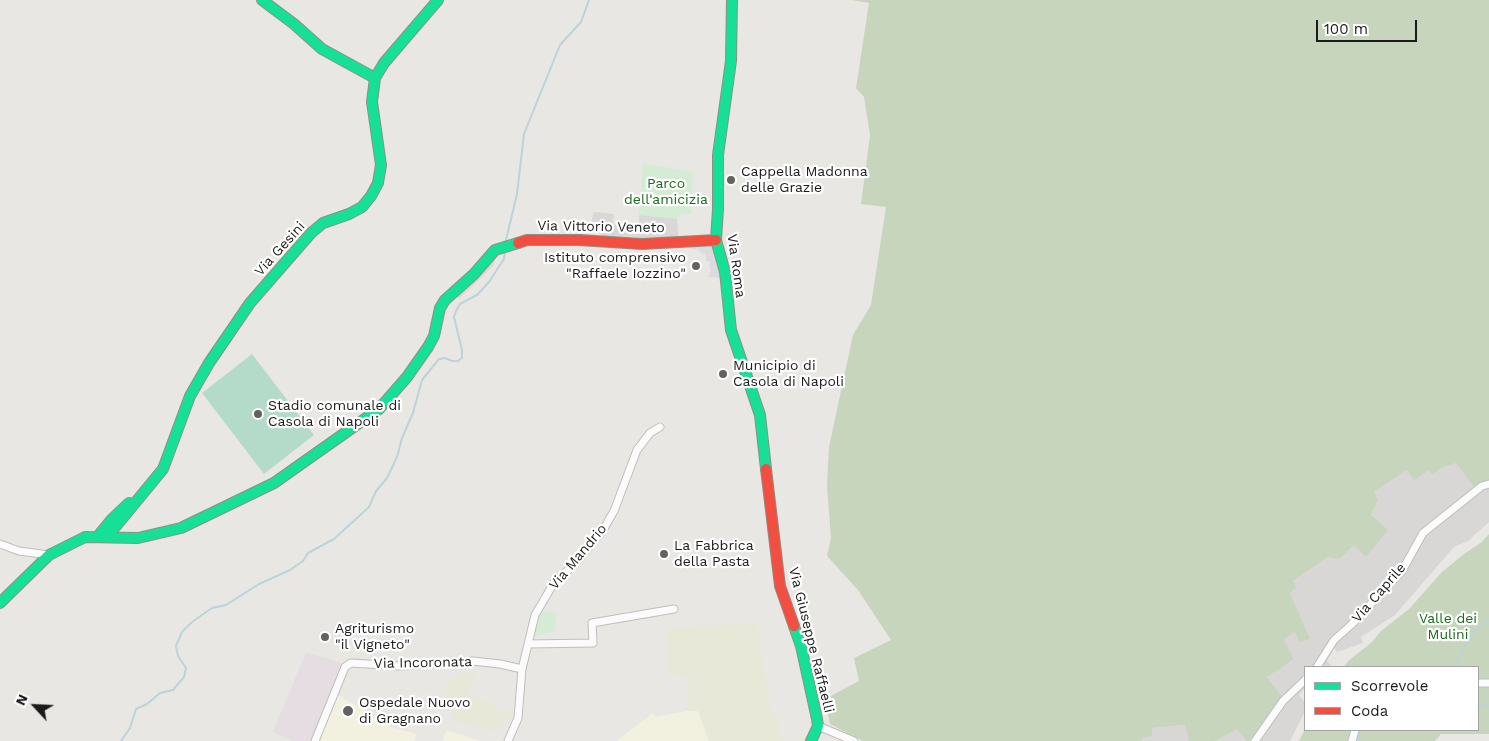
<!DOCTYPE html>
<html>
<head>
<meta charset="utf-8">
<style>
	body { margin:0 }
	#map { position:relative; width:1489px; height:741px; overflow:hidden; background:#e9e7e4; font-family:"Work Sans",sans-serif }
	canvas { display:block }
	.legend { position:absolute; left:1304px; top:666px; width:175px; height:65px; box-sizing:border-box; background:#fff; border:1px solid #a4a4a4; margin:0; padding:6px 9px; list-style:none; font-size:15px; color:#1b1b1b }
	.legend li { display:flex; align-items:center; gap:10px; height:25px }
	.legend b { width:25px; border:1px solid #a4a4a4 }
	.north { position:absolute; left:10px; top:681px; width:50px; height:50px; -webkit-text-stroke:4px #fff; paint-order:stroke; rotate:295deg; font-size:14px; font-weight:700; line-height:20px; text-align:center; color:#1b1b1b }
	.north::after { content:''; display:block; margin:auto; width:18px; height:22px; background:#1b1b1b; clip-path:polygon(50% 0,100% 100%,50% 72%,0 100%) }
	.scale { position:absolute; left:1316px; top:20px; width:101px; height:22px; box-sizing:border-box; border:2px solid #1b1b1b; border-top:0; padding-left:6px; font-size:15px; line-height:18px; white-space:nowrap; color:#1b1b1b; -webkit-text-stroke:4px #fff; paint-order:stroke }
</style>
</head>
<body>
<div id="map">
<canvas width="1489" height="741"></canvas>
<ul class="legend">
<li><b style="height:6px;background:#16e098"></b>Scorrevole</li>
<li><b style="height:6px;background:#f24e42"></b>Coda</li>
</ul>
<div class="north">N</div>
<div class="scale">100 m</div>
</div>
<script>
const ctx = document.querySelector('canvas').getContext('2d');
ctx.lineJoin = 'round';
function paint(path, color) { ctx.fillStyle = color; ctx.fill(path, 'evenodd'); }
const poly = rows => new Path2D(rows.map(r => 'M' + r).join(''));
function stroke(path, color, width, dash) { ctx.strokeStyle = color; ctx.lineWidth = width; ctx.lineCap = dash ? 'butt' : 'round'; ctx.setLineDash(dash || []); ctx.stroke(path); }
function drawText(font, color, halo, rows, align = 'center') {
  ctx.font = font + ' "Work Sans",sans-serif'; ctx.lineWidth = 4.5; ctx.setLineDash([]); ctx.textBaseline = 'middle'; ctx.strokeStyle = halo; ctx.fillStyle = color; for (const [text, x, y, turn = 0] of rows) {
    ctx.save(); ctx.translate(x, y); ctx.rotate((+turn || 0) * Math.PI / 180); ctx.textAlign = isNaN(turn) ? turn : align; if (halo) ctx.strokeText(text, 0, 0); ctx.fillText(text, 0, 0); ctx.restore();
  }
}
paint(poly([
	[1456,463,1460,467,1489,481,1489,522,1468,541,1454,547,1395,615,1361,637,1363,643,1337,652,1334,648,1327,660,1332,667,1305,667,1305,687,1299,695,1305,703,1305,711,1290,741,1250,741,1282,696,1267,677,1278,670,1284,639,1295,632,1310,638,1290,593,1293,581,1328,557,1350,550,1354,546,1366,557,1371,515,1378,500,1373,492,1407,470,1429,469,1432,475,1442,468],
	[1186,725,1189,741,1142,741,1142,738,1152,728],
	[1237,728,1246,741,1215,741]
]), '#d8d7d5');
paint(poly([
	[306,652,342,663,311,741,292,741,273,732]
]), '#e6dde2');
paint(poly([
	[337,694,393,728,417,734,414,741,319,741],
	[687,711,698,711,709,741,617,741,653,713,655,717],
	[447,730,480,741,442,741]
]), '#f2f1e0');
paint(poly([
	[757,623,772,716,780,718,779,740,808,738,807,741,709,741,698,711,687,711,688,676,668,676,666,628],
	[479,672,469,689,471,690,465,701,470,703,472,697,493,704,492,709,498,711,501,708,513,711,514,713,504,720,499,732,451,720,454,706,445,704,447,680,452,680,453,675]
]), '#e8e8d8');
paint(poly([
	[852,0,1489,0,1489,481,1474,487,1456,463,1442,468,1432,475,1429,470,1414,480,1407,470,1374,492,1378,500,1371,515,1388,530,1366,557,1354,546,1339,559,1328,557,1293,581,1296,587,1290,593,1310,638,1300,643,1295,632,1284,639,1293,659,1278,670,1267,677,1282,696,1250,741,1246,741,1237,729,1215,741,1189,741,1185,725,1152,728,1152,736,1142,738,1142,741,863,741,830,724,825,699,859,681,854,658,891,640,858,590,827,556,831,538,827,486,829,447,853,335,871,305,886,207,861,204,870,135,864,97,856,88,869,3],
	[1489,534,1489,734,1441,734,1435,741,1299,741,1305,729,1478,730,1478,667,1344,667,1348,661,1371,643,1381,631,1409,609,1442,572,1464,554,1482,542]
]), '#c6d5bc');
paint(poly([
	[643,163,693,172,691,214,679,214,677,219,639,215],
	[541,611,557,613,554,632,533,636]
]), '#d4ecd3');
paint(poly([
	[252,354,314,435,264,474,202,393]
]), '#b4dbc9');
paint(poly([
	[594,212,614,214,613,225,639,226,639,215,677,219,679,242,639,244,637,237,601,236,601,230,589,229],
	[497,253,493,266,459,299,456,294]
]), '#d9d8d7');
paint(poly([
	[716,241,724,278,708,277,711,270,709,268,710,261,707,261,705,253,702,254,697,248,696,250,689,248,690,244]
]), '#dbdade');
stroke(poly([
	[505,244,517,194,524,134,560,45,581,22,589,0],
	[1453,667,1475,630,1489,620],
	[1478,705,1489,706],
	[1359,730,1359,741],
	[121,741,130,728,136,709,147,704,160,693,173,690,184,677,186,668,178,656,176,646,182,632,192,622,212,608,226,605,259,584,290,570,303,561,308,553,334,539,369,507,376,491,387,478,397,457,402,438,413,413,422,380,439,359,445,358,452,361,458,361,462,358,462,350,454,317,456,311,460,304,477,295,489,282,504,259,505,251]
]), '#bbd3d9', 2);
const street = poly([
	[0,544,19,551,49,555],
	[528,644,593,643,592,623,674,609],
	[1317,667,1334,640,1351,625,1402,571,1423,533,1482,486,1489,484],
	[1478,683,1489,683],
	[818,726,854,741],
	[315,741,345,667,351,663,400,666,473,661,500,664,522,669],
	[508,741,518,718,522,669,535,615,555,581,573,566,603,530,614,511,637,450,650,433,660,427],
	[1255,741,1283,701,1305,680],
	[1352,741,1355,730]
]);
const fast = poly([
	[262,0,294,24,322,49,375,78],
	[732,0,731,61,718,155,718,209,716,240,725,272,731,330,760,415,766,469],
	[98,536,112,519,129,503],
	[104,537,116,526,163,469,190,396,209,363,250,303,311,233,323,223,349,214,362,207,371,196,378,183,381,165,372,102,375,78,384,63,438,0],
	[0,603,49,555,85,537,138,538,181,528,274,483,379,409,407,377,428,347,434,336,440,308,445,300,474,274,495,250,518,243],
	[794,626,801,646,817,719,818,726,811,741]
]);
const jam = poly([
	[518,243,527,240,579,240,642,244,716,240],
	[766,469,780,586,794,626]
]);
stroke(street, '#bfbebc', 9);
stroke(fast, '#8f907f', 12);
stroke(jam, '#8f907f', 12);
stroke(street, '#fcfbfb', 7);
stroke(fast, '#16e098', 10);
stroke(jam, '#f24e42', 10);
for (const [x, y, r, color] of [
	[731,180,5,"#636261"],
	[696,266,5,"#636261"],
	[723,374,5,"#636261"],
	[258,414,5,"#636261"],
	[664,554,5,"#636261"],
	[325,637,5,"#636261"],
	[348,711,6,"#636261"]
]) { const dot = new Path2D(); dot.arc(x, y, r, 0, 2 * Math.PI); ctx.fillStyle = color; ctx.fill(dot); stroke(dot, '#fff', 2); }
drawText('14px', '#1b1b1b', '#fff', [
	["Cappella Madonna",741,172],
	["delle Grazie",741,188],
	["Istituto comprensivo",686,258,"right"],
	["\"Raffaele Iozzino\"",686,274,"right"],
	["Municipio di",733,366],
	["Casola di Napoli",733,382],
	["Stadio comunale di",268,406],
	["Casola di Napoli",268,422],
	["La Fabbrica",674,546],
	["della Pasta",674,562],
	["Agriturismo",335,629],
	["\"il Vigneto\"",335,645],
	["Ospedale Nuovo",359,703],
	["di Gragnano",359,719]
], 'left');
drawText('14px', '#186a1c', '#fff', [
	["Parco",666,184],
	["dell'amicizia",666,200],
	["Valle dei",1448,619],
	["Mulini",1448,635]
]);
drawText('14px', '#1b1b1b', '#fff', [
	["Via Vittorio Veneto",601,227,1],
	["Via Gesini",280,249,-48],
	["Via Roma",736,266,82],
	["Via Mandrio",578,557,-50],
	["Via Caprile",1379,593,-49],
	["Via Giuseppe Raffaelli",811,640,76],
	["Via Incoronata",423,663,-1]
]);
</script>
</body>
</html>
